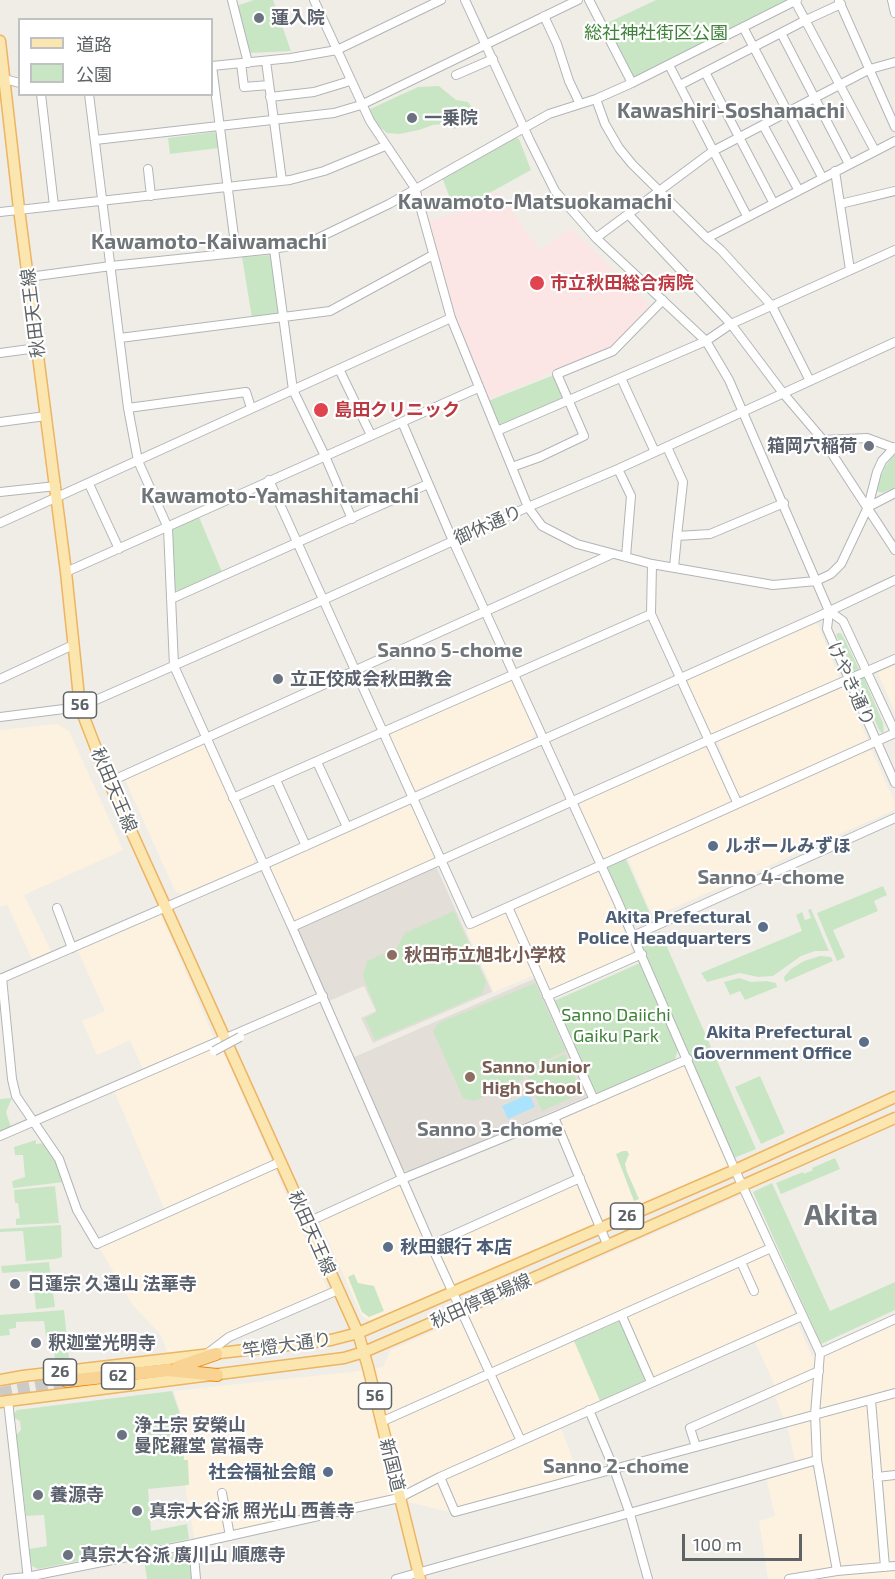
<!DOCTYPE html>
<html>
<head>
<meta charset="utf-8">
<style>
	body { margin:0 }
	#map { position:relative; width:895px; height:1579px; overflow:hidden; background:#f0ede7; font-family:"Exo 2","Noto Sans JP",sans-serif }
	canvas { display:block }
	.legend { position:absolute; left:18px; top:18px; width:195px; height:78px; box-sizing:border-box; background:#fff; border:2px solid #bfc1c2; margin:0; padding:8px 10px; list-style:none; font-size:18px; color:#5e6366 }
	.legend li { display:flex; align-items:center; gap:12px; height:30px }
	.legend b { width:30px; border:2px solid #bfc1c2 }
	.scale { position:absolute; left:682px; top:1534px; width:120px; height:27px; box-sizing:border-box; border:3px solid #5e6366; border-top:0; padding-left:8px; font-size:18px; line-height:21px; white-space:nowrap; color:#5e6366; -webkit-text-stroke:4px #fff; paint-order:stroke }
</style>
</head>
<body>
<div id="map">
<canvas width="895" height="1579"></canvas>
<ul class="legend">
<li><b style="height:8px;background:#fce6af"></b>道路</li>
<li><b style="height:16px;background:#c9e6c4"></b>公園</li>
</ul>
<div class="scale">100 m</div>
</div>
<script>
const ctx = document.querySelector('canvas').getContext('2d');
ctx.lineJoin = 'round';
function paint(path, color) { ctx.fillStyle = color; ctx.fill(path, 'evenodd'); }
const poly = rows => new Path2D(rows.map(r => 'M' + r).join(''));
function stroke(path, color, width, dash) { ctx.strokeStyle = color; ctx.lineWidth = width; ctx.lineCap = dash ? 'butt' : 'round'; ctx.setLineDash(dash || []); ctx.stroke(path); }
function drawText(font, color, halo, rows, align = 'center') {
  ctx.font = font + ' "Exo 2","Noto Sans JP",sans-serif'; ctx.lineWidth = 4.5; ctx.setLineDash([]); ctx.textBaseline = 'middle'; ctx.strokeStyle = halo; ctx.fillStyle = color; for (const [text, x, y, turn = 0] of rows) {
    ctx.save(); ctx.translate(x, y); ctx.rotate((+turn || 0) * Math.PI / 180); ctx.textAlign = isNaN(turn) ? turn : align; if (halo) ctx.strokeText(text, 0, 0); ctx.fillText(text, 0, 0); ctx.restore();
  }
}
paint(poly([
	[815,624,818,625,840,680,715,734,710,734,688,684,689,680],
	[895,661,895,712,876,669],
	[509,680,514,682,535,732,532,739,416,790,409,787,388,740,392,733],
	[844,684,869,743,744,797,738,794,717,740],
	[57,724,69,731,123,850,24,895,51,951,32,959,7,904,0,907,0,730],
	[201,743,206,746,255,859,253,864,181,894,175,891,124,777],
	[701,747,709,751,730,800,728,804,608,858,601,856,579,806,583,800],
	[870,747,895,803,894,810,653,917,627,856],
	[409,806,415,811,434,854,432,861,297,920,291,919,269,871,271,867],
	[594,872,600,874,632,950,630,955,552,990,546,989,539,973,494,992,467,932,468,927],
	[161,915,214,1038,143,1069,130,1040,97,1055,82,1021,105,1011,78,951],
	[219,1042,272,1162,165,1211,113,1088],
	[680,1066,687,1068,730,1167,603,1221,559,1119],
	[274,1167,329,1293,211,1349,169,1355,160,1334,132,1304,98,1245],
	[574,1185,579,1186,596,1224,455,1287,437,1249,438,1244],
	[397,1186,402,1188,447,1291,380,1319,370,1321,362,1316,319,1221],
	[741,1195,798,1322,560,1426,580,1478,454,1513,387,1497,195,1542,186,1492,181,1413,174,1391,351,1372,383,1367,391,1350],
	[895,1322,895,1579,768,1579,759,1521,775,1516,766,1478,797,1469,787,1425,772,1390,776,1388,755,1342,798,1325,812,1356,823,1354]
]), '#fdf2df');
paint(poly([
	[435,864,492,992,373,1043,361,1018,376,1011,364,986,329,1001,296,929],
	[536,978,589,1096,408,1172,401,1169,352,1058]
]), '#e3ded8');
paint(poly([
	[497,191,539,250,571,229,650,305,611,347,489,399,455,316,428,222,455,213]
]), '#fbe5e5');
paint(poly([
	[254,0,273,0,291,51,249,53,236,6],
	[656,0,788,0,633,78,605,24],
	[439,86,456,100,468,102,475,111,471,125,454,129,445,124,433,125,419,130,399,134,387,133,375,123,370,109,418,87],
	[214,132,218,137,219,148,170,154,168,138],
	[512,136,519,139,531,170,455,212,442,177],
	[271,255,278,315,252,318,242,257],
	[554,375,564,399,499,427,488,401],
	[895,453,895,488,882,493,877,491,876,488,885,467],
	[199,517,222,572,180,591,175,590,171,534,173,528],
	[838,633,841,633,846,642,859,669,857,673,854,671,836,635],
	[860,676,864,678,883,723,884,732,882,733,879,730,858,681],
	[625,857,652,918,631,927,604,866],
	[883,886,887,895,874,901,878,911,833,930,845,957,837,961,817,913],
	[811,909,829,951,815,951,801,956,773,976,758,977,740,973,707,982,701,973,802,931,796,915,802,912,805,920,811,918,808,910],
	[454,911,486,982,482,994,375,1040,365,1018,377,1012,363,976,367,961,397,948,405,933],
	[660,931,756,1149,734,1158,639,941],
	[820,956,831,957,833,961,785,982,784,977,791,969,804,961],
	[640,963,678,1050,674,1062,596,1096,554,1001],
	[739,978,751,982,766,981,776,983,777,987,745,1000,740,991,730,995,724,982],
	[535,983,566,1051,521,1071,524,1079,474,1101,463,1098,433,1031,439,1023],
	[565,1054,582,1093,542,1111,525,1072],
	[760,1076,785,1133,761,1144,735,1087],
	[12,1098,6,1112,11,1127,0,1131,0,1099],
	[36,1140,36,1144,45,1143,56,1161,64,1182,13,1188,12,1181,25,1177,23,1155,15,1155,14,1147],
	[623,1151,627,1151,629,1154,625,1164,627,1172,639,1199,634,1201,616,1154],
	[835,1158,840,1169,781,1194,776,1183,803,1172,804,1174,813,1170,812,1168],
	[772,1183,830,1311,895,1282,895,1310,821,1344,753,1192],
	[55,1186,59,1223,16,1225,16,1219,20,1218,18,1203,15,1203,14,1190],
	[61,1225,62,1257,55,1259,26,1261,23,1231,0,1232,0,1239,0,1229],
	[49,1262,55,1307,36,1309,32,1271,2,1273,1,1266],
	[354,1274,358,1283,374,1286,384,1311,369,1317,362,1312,348,1277],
	[64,1310,69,1358,55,1360,53,1335,46,1336,44,1321,16,1322,16,1328,9,1329,10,1335,0,1336,0,1315],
	[620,1321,646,1380,600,1401,574,1341],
	[172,1391,180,1414,184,1460,188,1460,189,1485,148,1489,151,1531,187,1524,189,1539,38,1569,32,1566,29,1549,47,1546,44,1515,26,1516,16,1435,21,1430,20,1421,14,1418,13,1415,17,1410],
	[190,1551,193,1579,147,1579,144,1560]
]), '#c9e6c4');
paint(poly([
	[529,1094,535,1107,508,1119,502,1106]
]), '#abe3fc');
stroke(poly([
	[0,1393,67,1381]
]), '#cccac7', 12, [12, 6]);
const minor = poly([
	[232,0,248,63],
	[314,0,370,121,415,188,451,318,528,507,542,526,577,544,652,564,773,585,816,581,831,574,841,564,868,507,877,472,882,461,895,447],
	[465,0,530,141,555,191,596,238,706,341,729,380,829,611,827,629,895,783],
	[589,0,632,83],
	[892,0,895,13],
	[795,1,875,151],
	[839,1,895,127],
	[544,16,557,44,569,81,580,104],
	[743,27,822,177],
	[781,33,849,164],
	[266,61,282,181],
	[241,63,244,87,269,85],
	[669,65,747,216],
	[212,66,291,58,337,50,441,0],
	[212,66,236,252],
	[705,72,773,202],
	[456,75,493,59],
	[0,78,20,83],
	[680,85,806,20,841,4],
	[41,94,54,206],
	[89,94,128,408,138,461,168,528,174,666,292,927,709,740,895,659],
	[270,97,314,92,350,81],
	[596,99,605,124,619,148,632,164,707,238,721,250,772,306,810,381],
	[763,125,798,189],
	[95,140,334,113,361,105,578,0],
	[148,169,151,196],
	[835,171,850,270],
	[840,204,895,191],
	[0,212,290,180,324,171,385,146],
	[628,214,731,324,783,393,823,440,895,550],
	[596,238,713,151,870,69,895,62],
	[707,238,895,141],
	[274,249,293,390,325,456,352,519],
	[29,277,111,266,274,249,312,241,389,204,549,114,596,99,632,83,797,0],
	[120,338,330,311,433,255],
	[0,353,37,348],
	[339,369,371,435],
	[621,378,655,452],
	[128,408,246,392,251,408],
	[0,422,46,416],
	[402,422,453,541,617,900,735,1170,820,1353,815,1414,817,1460,837,1571],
	[497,431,706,341,731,324,895,250],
	[823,440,867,438,894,448],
	[667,447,683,482,677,536],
	[512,467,540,457,584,436,557,374,613,351,663,300],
	[618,469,631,496,626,557],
	[269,480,470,924,895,733],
	[89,484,119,549],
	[0,492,56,486],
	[868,507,895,493],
	[0,523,451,318],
	[652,564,651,614,737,802],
	[674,567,677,536,710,534,784,503],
	[66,572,478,388],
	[171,599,428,484],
	[829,611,843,621,895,732],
	[0,679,73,645],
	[0,717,80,707,323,600,528,507,618,469,895,342],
	[317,762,347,827],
	[276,780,306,846],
	[109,782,612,554],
	[233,798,651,614],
	[508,907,594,1100],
	[57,908,72,948],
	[292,927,431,1245,521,1441],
	[633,936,895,818],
	[2,978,12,1079,16,1096,59,1159,77,1210,97,1244,280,1162],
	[0,979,263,865,817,617,895,580],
	[547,996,642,954],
	[554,1117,607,1244],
	[0,1136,323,996],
	[308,1222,402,1179,554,1117,688,1059],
	[431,1245,580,1178],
	[741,1262,754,1291],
	[622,1316,651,1382],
	[208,1353,229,1337,338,1290],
	[820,1353,895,1319],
	[871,1400,885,1567],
	[8,1401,28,1579],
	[589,1410,614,1469,630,1514,648,1579],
	[381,1422,771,1248],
	[696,1447,690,1428,819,1371],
	[440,1477,455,1512,895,1393],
	[877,1477,895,1475],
	[222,1493,230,1536],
	[193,1544,196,1579],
	[7,1579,27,1577,193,1544,399,1498,440,1477,802,1316],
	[396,1579,817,1460],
	[789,1579,837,1571,895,1566]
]);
const major = poly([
	[0,41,19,209,66,572,80,707,109,782,358,1333,368,1367,420,1579],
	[0,1380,23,1376,331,1340,358,1333,735,1170,895,1097],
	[0,1402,344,1358,364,1352,461,1310,895,1118]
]);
const highway = poly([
	[178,1367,216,1354],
	[67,1381,168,1370,217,1375]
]);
stroke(minor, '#b2b5b8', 10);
stroke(major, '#edb463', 13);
stroke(highway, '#ee8909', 14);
stroke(minor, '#fff', 8);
stroke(major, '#fce6af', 10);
stroke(highway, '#f9d394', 12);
const minorBridge = poly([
	[214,1051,240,1037]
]);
stroke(minorBridge, '#b2b5b8', 10, []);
stroke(minorBridge, '#fff', 8);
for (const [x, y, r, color] of [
	[259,18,6,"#6b7280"],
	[412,118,6,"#6b7280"],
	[537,283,8,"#e0444e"],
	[321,410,8,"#e0444e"],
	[869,446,6,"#6b7280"],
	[278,679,6,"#6b7280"],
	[713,846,6,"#5c6f8a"],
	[763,927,6,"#5c6f8a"],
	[392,955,6,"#8d6e63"],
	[864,1042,6,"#5c6f8a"],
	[470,1077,6,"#8d6e63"],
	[388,1247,6,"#5c6f8a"],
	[15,1284,6,"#6b7280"],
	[36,1343,6,"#6b7280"],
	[122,1435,6,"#6b7280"],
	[328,1472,6,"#5c6f8a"],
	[38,1495,6,"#6b7280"],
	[137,1511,6,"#6b7280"],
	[68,1555,6,"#6b7280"]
]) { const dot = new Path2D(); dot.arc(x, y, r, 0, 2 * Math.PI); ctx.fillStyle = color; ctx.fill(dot); stroke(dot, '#fff', 2); }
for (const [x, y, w] of [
	[80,705,33],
	[627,1216,33],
	[60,1372,33],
	[118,1376,33],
	[375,1396,33]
]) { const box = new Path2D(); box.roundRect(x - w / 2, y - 13, w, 26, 4.5); ctx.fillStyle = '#fff'; ctx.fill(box); stroke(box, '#5e6366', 1.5); }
drawText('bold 16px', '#5e6366', null, [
	["56",80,705],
	["26",627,1216],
	["26",60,1372],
	["62",118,1376],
	["56",375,1396]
]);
drawText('bold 18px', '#5b616d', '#fff', [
	["蓮入院",271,18],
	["一乗院",424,118],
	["箱岡穴稲荷",857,446,"right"],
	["立正佼成会秋田教会",290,679],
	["日蓮宗 久遠山 法華寺",27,1284],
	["釈迦堂光明寺",48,1343],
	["浄土宗 安榮山",134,1425],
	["曼陀羅堂 當福寺",134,1446],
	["養源寺",50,1495],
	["真宗大谷派 照光山 西善寺",149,1511],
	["真宗大谷派 廣川山 順應寺",80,1555]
], 'left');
drawText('18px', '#3f8338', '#fff', [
	["総社神社街区公園",656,33],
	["Sanno Daiichi",616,1015],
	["Gaiku Park",616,1036]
]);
drawText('bold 18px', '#be3a42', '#fff', [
	["市立秋田総合病院",550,283],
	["島田クリニック",334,410]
], 'left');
drawText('18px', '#5e6366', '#fff', [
	["秋田天王線",33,313,-97],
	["御休通り",488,525,-24],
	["けやき通り",851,684,66],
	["秋田天王線",114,790,67],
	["秋田天王線",312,1233,66],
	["秋田停車場線",481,1301,-24],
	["竿燈大通り",287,1345,-8],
	["新国道",392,1465,76]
]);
drawText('bold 18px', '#4e5e75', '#fff', [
	["ルポールみずほ",725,846,"left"],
	["Akita Prefectural",751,917],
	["Police Headquarters",751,938],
	["Akita Prefectural",852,1032],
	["Government Office",852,1053],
	["秋田銀行 本店",400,1247,"left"],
	["社会福祉会館",316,1472]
], 'right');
drawText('bold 18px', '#785e54', '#fff', [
	["秋田市立旭北小学校",404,955],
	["Sanno Junior",482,1067],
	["High School",482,1088]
], 'left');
drawText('bold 20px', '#6f7578', '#fff', [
	["Sanno 5-chome",450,650],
	["Sanno 4-chome",771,877],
	["Sanno 3-chome",490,1129],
	["Sanno 2-chome",616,1466]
]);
drawText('bold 21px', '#6f7578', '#fff', [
	["Kawashiri-Soshamachi",731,111],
	["Kawamoto-Matsuokamachi",535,202],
	["Kawamoto-Kaiwamachi",209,242],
	["Kawamoto-Yamashitamachi",280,496]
]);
drawText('bold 30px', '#6f7578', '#fff', [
	["Akita",841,1215]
]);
</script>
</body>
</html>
